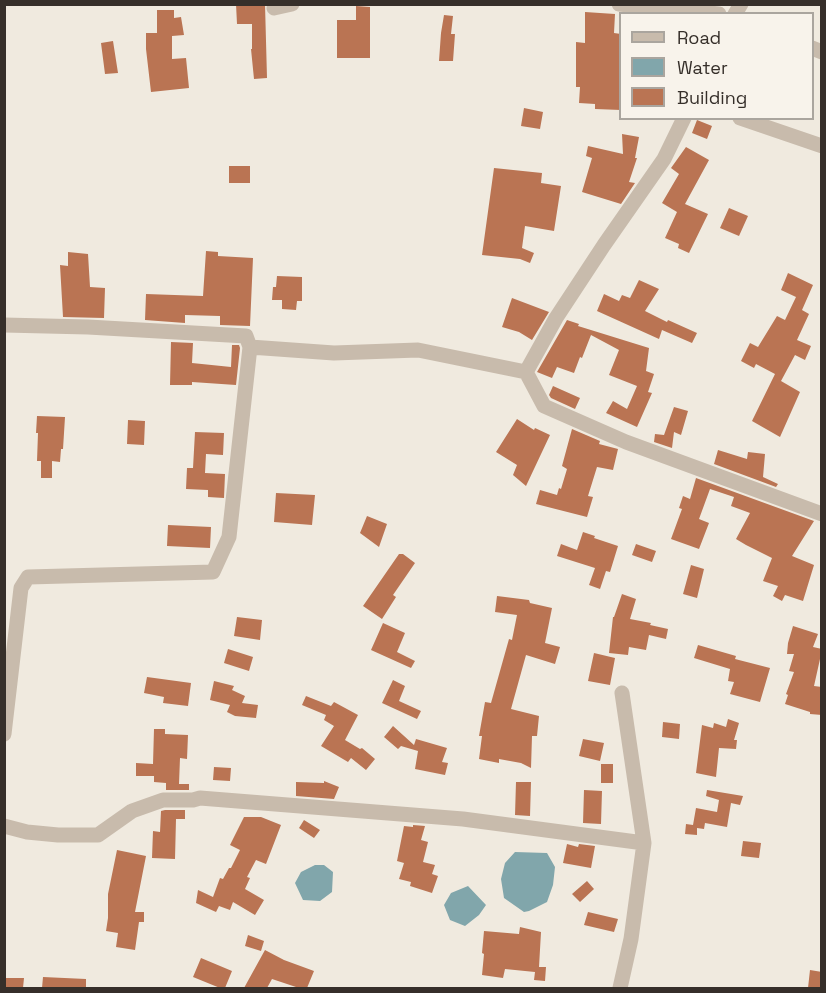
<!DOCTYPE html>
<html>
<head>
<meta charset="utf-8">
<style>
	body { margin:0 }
	#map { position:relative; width:826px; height:993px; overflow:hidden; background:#f0eadf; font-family:"Space Grotesk",sans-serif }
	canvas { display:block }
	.frame { position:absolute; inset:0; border:6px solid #362f2a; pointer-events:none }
	.legend { position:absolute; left:619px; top:12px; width:195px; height:108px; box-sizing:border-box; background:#f8f3eb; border:2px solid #aaa59e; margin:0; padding:8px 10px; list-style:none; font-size:18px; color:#362f2a }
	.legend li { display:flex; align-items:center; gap:12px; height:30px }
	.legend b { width:30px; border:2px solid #aaa59e }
</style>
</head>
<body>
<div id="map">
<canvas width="826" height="993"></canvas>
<div class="frame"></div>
<ul class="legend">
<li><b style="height:8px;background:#c8bbac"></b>Road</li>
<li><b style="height:16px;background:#81a6ab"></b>Water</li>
<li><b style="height:16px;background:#ba7453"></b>Building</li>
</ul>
</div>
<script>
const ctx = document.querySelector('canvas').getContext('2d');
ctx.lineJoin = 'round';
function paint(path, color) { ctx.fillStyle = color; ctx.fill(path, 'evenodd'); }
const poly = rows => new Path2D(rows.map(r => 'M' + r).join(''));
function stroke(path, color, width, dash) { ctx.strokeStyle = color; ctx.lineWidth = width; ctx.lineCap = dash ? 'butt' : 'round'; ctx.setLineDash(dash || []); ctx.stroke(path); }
paint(poly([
	[515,852,547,853,555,867,553,885,547,902,529,911,524,912,504,898,501,879,505,863],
	[315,865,324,865,333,872,332,892,320,901,303,900,295,883,301,872],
	[468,886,486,905,479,915,465,926,450,920,444,905,451,893]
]), '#81a6ab');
paint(poly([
	[236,4,265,4,267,78,254,79,251,49,252,49,252,24,237,24],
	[356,6,370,7,370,58,337,58,337,20,356,20],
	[157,10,174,10,174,18,181,17,184,35,172,36,172,59,186,58,189,88,151,92,146,49,146,33,157,33],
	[585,12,615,14,614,33,621,34,621,110,595,109,595,104,579,103,580,87,576,87,576,42,585,43],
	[444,15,453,16,451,34,455,34,453,61,439,61,441,33],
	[113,41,118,73,105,74,101,43],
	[524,108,543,112,540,129,521,126],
	[697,120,712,126,707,139,692,133],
	[622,134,639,137,635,158,637,158,629,182,635,183,621,204,582,192,592,158,586,156,588,146,623,154],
	[686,147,709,160,685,204,708,214,689,253,678,248,679,244,665,238,677,212,662,203,679,174,671,168],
	[229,166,250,166,250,183,229,183],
	[494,168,542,173,541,183,561,186,554,231,525,226,522,248,534,253,530,263,520,259,482,255],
	[729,208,748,216,739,236,720,228],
	[206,251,218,252,218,256,253,258,250,326,220,325,220,316,185,315,185,323,145,320,146,294,203,296],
	[68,252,88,254,90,287,105,288,104,318,63,317,60,265,68,266],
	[788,273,813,285,802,310,809,314,797,340,811,346,805,360,795,355,781,381,800,392,780,437,752,421,775,374,756,364,754,368,741,361,750,343,758,347,777,316,785,320,796,297,781,290],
	[277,276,302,277,302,301,297,301,296,310,282,309,282,300,272,300,273,287,276,287],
	[639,280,659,289,645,311,667,322,668,320,697,333,692,343,662,330,659,339,597,311,604,294,619,301,622,295,630,298],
	[512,298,549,312,532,340,519,332,502,327],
	[567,320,579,324,578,326,649,348,646,371,654,374,648,392,652,393,637,427,606,413,613,401,627,409,637,386,609,375,619,350,591,335,582,358,580,357,574,373,557,367,552,378,537,372],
	[171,342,193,343,192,363,231,367,232,345,239,345,240,348,236,385,192,382,192,385,170,385],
	[553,386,580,398,575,409,551,398,549,395],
	[674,407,688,411,681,435,674,432,672,448,654,442,655,434,664,435],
	[37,416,65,417,63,449,61,449,60,462,52,461,52,478,41,478,41,461,37,461,38,433,36,433],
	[517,419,534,430,535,428,550,435,526,486,513,475,517,465,496,452],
	[128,420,145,421,144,445,127,444],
	[572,429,600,441,599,444,618,449,613,470,597,467,588,496,593,497,587,517,536,504,540,490,557,495,559,488,561,489,567,469,562,466],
	[195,432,224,433,223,455,206,454,205,473,225,474,224,498,208,497,208,490,186,489,187,468,193,468],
	[718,450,747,459,748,452,765,454,763,477,778,484,776,487,714,464],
	[696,478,814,521,792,556,814,565,803,601,785,595,782,601,773,596,778,586,763,581,772,558,746,545,736,539,750,513,731,506,734,497,710,489,699,519,709,523,699,549,671,539,682,509,679,508,683,496,690,499],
	[276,493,315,495,312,525,274,522],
	[367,516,387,524,379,547,360,533],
	[168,525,211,527,210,548,167,546],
	[583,532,595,536,594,538,618,546,610,572,606,571,600,589,589,585,595,568,557,556,561,544,577,550],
	[636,544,656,551,652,562,632,555],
	[399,554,403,554,415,563,393,595,396,597,382,619,363,606],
	[691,565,704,569,697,598,683,594],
	[622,594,636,599,630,619,651,623,650,625,668,629,666,639,649,635,646,650,629,647,628,655,609,653,613,617,614,617],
	[497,596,529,600,530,603,552,608,545,643,560,647,555,664,526,655,511,709,539,716,537,736,532,736,531,768,521,763,499,759,499,763,479,759,482,736,479,736,485,702,491,703,509,639,512,640,517,615,495,612],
	[237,617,262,620,260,640,234,636],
	[383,623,405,633,397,652,415,661,411,668,371,650],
	[793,626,818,634,813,647,822,649,822,660,820,659,814,686,822,687,822,715,810,714,810,712,785,704,788,695,786,694,794,672,789,671,794,654,787,654,788,643],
	[698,645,736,656,735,659,770,668,760,702,730,694,734,682,728,681,730,669,694,658],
	[228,649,253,657,249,671,224,663],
	[594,653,615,658,610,685,588,681],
	[147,677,191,683,188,706,163,703,164,697,144,693],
	[393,680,405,686,399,701,421,711,417,719,382,703],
	[214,681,234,686,232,690,245,696,242,703,258,705,256,718,235,716,227,712,230,705,210,700],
	[306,696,331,706,334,702,358,715,345,740,360,749,362,748,375,759,366,770,351,758,348,762,321,746,334,726,324,720,326,715,302,705],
	[728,719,739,723,734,740,737,740,736,749,719,748,716,777,696,773,702,725,713,728,714,723,726,727],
	[663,722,680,724,679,739,662,737],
	[393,726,414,745,416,739,447,748,442,762,448,763,445,775,415,769,418,751,401,746,398,749,384,737],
	[154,729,165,729,165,734,188,735,187,759,180,758,179,784,189,784,189,790,166,790,166,783,154,782,154,776,136,776,136,763,153,764],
	[583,739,604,743,600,761,579,756],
	[601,764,613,764,613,783,601,783],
	[214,767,231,768,230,781,213,780],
	[324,781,339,787,334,799,296,796,296,782,324,783],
	[516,782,531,782,530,816,515,815],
	[584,790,602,791,601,824,583,823],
	[707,790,743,796,740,805,731,803,727,827,705,823,704,829,697,828,697,835,685,834,686,824,693,825,696,808,717,812,719,800,706,796],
	[165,810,185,810,185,819,176,819,175,859,152,858,153,831,160,832,161,811],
	[244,817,261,817,281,825,266,864,256,860,247,877,250,878,245,889,264,900,255,915,233,902,230,910,219,906,216,912,196,903,198,890,213,897,220,878,223,879,229,868,231,868,240,850,230,845],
	[304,820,320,830,314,838,299,828],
	[413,825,425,826,421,840,428,842,423,862,435,865,432,874,438,876,432,893,410,886,411,882,399,879,404,863,397,861,404,826,413,827],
	[743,841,761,843,759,858,741,856],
	[567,844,578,847,579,844,595,846,591,868,563,863],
	[117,850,146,856,135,912,144,912,144,922,139,922,135,950,116,947,118,933,106,931,108,918,108,894],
	[587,881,594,889,580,902,572,894],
	[588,912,618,919,614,932,584,925],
	[520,927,541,932,539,967,546,967,545,981,534,980,535,972,505,969,503,978,482,975,484,954,482,953,484,931,519,934],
	[248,935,264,941,261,951,245,946],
	[265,950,284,960,314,971,307,988,299,988,272,979,267,988,244,988],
	[201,958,232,971,225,988,220,988,193,977],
	[810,970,822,972,822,988,808,988],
	[43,977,86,979,86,988,42,988],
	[4,978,24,978,23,988,4,988]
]), '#ba7453');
stroke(poly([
	[619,4,719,14],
	[274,8,292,4],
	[735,14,741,4],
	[812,48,822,52],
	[740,118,822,146],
	[4,325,88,327,246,336,250,347,229,537,213,572,28,577,21,588,4,734],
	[250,347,334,353,418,350,526,372],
	[526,372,544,406,626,442,822,514],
	[526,372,556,318,604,245,664,159,684,118],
	[4,826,27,832,58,835,98,835,132,811,163,800,193,800,200,798,463,819,644,843],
	[620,988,631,939,644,843,622,693]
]), '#c8bbac', 15);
</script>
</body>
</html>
